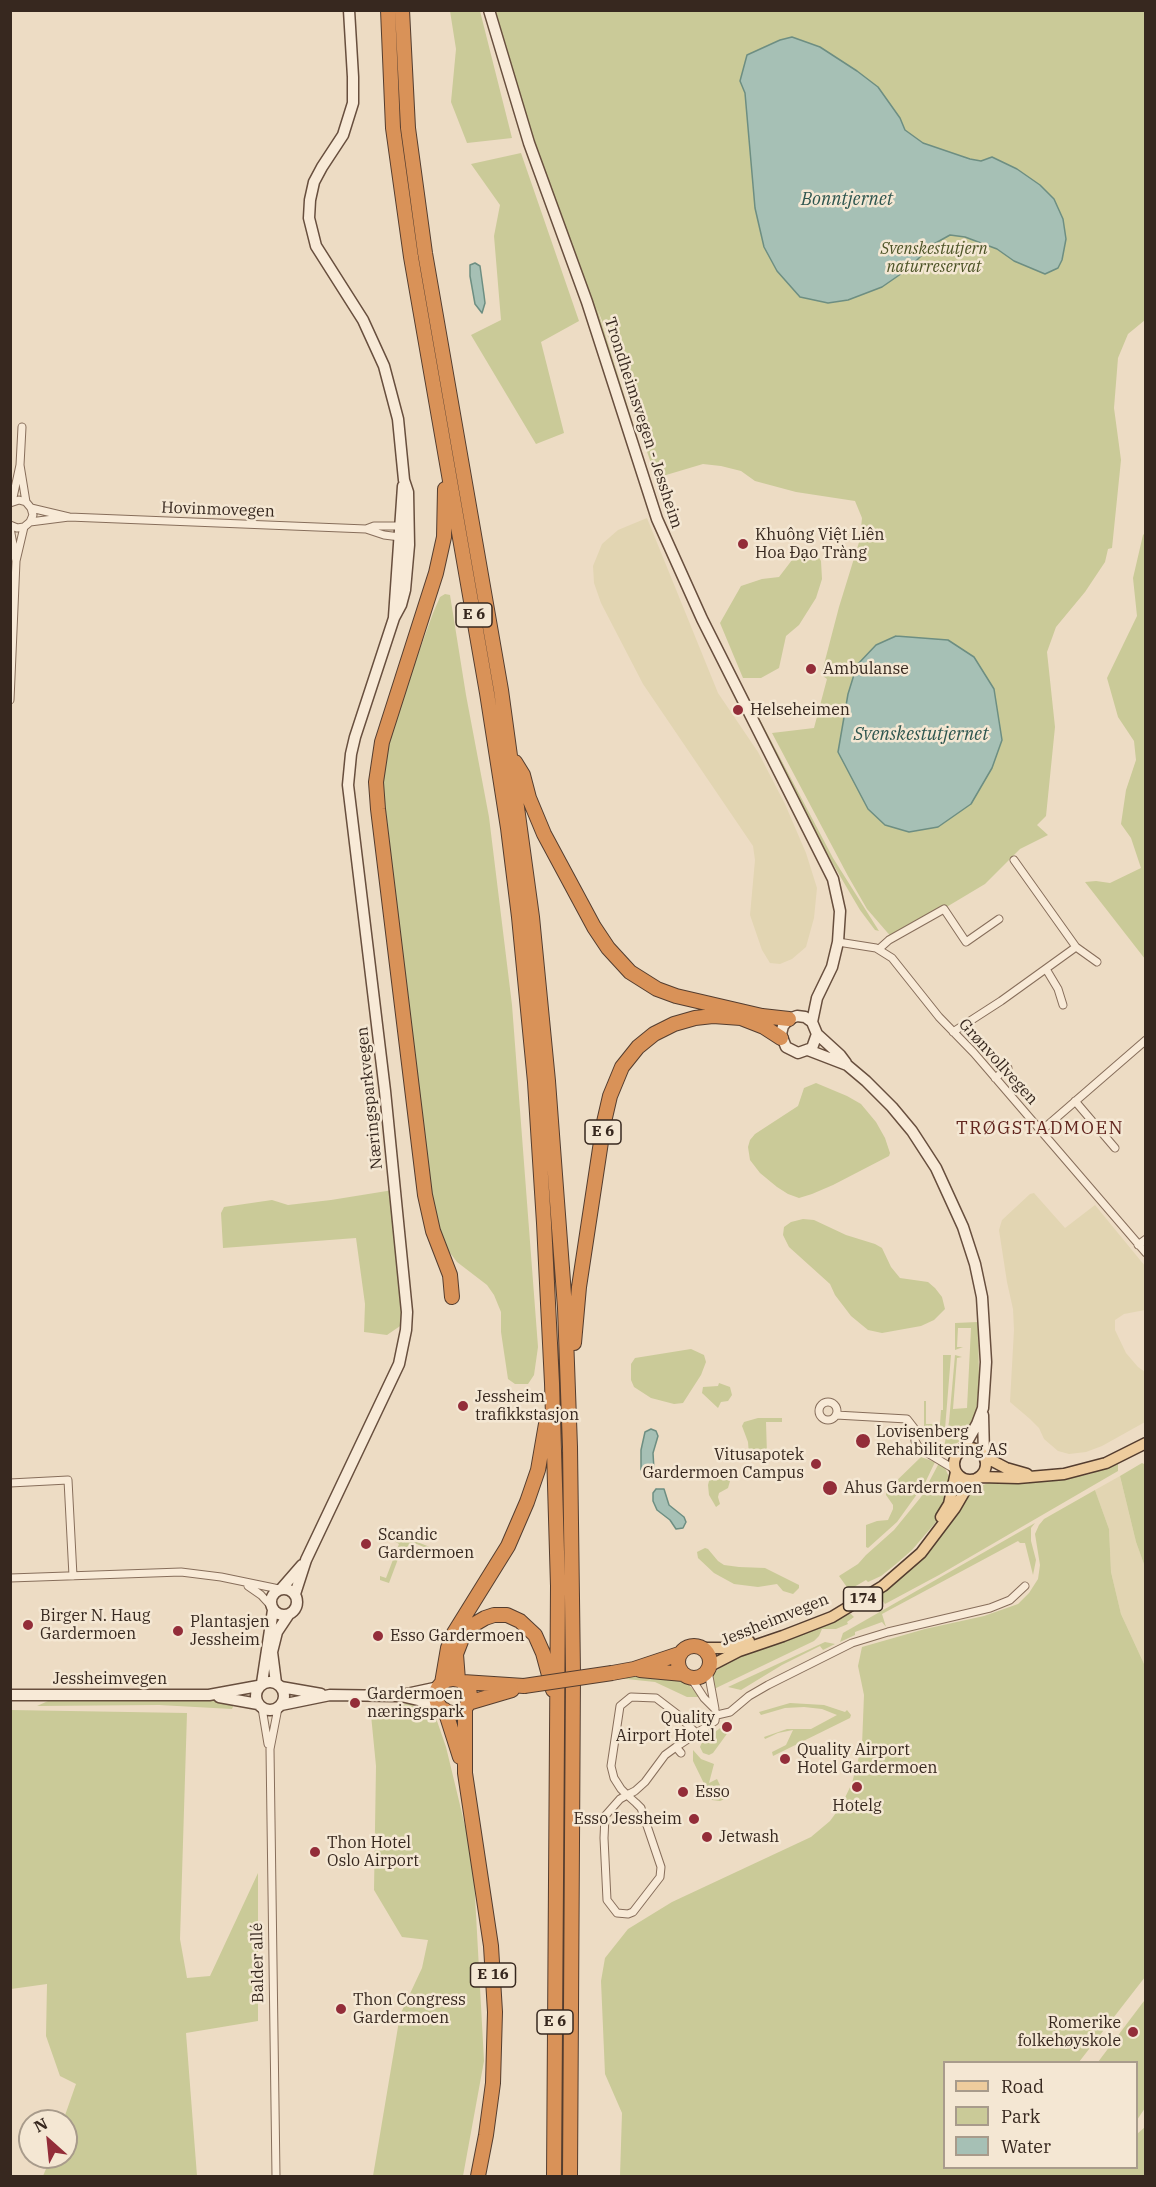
<!DOCTYPE html>
<html>
<head>
<meta charset="utf-8">
<style>
	body { margin:0 }
	#map { position:relative; width:1156px; height:2187px; overflow:hidden; background:#eddcc4; font-family:"IBM Plex Serif",serif }
	canvas { display:block }
	.frame { position:absolute; inset:0; border:12px solid #37281f; pointer-events:none }
	.legend { position:absolute; left:943px; top:2061px; width:195px; height:108px; box-sizing:border-box; background:#f4e7d3; border:2px solid #a89b8b; margin:0; padding:8px 10px; list-style:none; font-size:18px; color:#37281f }
	.legend li { display:flex; align-items:center; gap:12px; height:30px }
	.legend b { width:30px; border:2px solid #a89b8b }
	.north { position:absolute; left:18px; top:2109px; width:60px; height:60px; box-sizing:border-box; background:#f4e7d3; border:2px solid #a89b8b; border-radius:50%; rotate:333deg; font-size:16px; font-weight:700; line-height:24px; text-align:center; color:#37281f }
	.north::after { content:''; display:block; margin:auto; width:21px; height:27px; background:#932d39; clip-path:polygon(50% 0,100% 100%,50% 72%,0 100%) }
</style>
</head>
<body>
<div id="map">
<canvas width="1156" height="2187"></canvas>
<div class="frame"></div>
<ul class="legend">
<li><b style="height:8px;background:#eecc9d"></b>Road</li>
<li><b style="height:16px;background:#caca98"></b>Park</li>
<li><b style="height:16px;background:#a6c0b5"></b>Water</li>
</ul>
<div class="north">N</div>
</div>
<script>
const ctx = document.querySelector('canvas').getContext('2d');
ctx.lineJoin = 'round';
function paint(path, color) { ctx.fillStyle = color; ctx.fill(path, 'evenodd'); }
const poly = rows => new Path2D(rows.map(r => 'M' + r).join(''));
function stroke(path, color, width, dash) { ctx.strokeStyle = color; ctx.lineWidth = width; ctx.lineCap = dash ? 'butt' : 'round'; ctx.setLineDash(dash || []); ctx.stroke(path); }
function drawText(font, color, halo, rows, align = 'center') {
  ctx.font = font + ' "IBM Plex Serif",serif'; ctx.lineWidth = 5; ctx.setLineDash([]); ctx.textBaseline = 'middle'; ctx.strokeStyle = halo; ctx.fillStyle = color; for (const [text, x, y, turn = 0] of rows) {
    ctx.save(); ctx.translate(x, y); ctx.rotate((+turn || 0) * Math.PI / 180); ctx.textAlign = isNaN(turn) ? turn : align; if (halo) ctx.strokeText(text, 0, 0); ctx.fillText(text, 0, 0); ctx.restore();
  }
}
paint(poly([
	[647,518,718,693,758,752,785,804,806,853,817,888,814,918,806,947,792,959,780,964,770,963,762,950,750,915,755,860,753,846,643,684,601,603,594,583,593,566,602,544,618,530],
	[1034,1193,1065,1228,1095,1205,1145,1266,1145,1310,1124,1314,1115,1320,1115,1330,1126,1353,1138,1367,1145,1372,1145,1422,1102,1446,1086,1452,1069,1454,1058,1451,1044,1439,1039,1428,1030,1419,1010,1402,1014,1330,1013,1309,1007,1282,999,1230,1002,1220,1030,1194],
	[1120,1476,1136,1542,1145,1567,1145,1666,1121,1614,1111,1572,1109,1529,1095,1490]
]), '#e2d5b2');
paint(poly([
	[498,10,1145,11,1145,320,1128,334,1118,358,1114,408,1121,460,1112,548,1108,549,1105,562,1085,592,1056,627,1047,652,1055,727,1046,816,1037,825,1048,835,1020,849,985,884,893,939,867,909,848,876,772,733,814,728,827,679,823,676,822,672,839,607,860,539,862,518,855,501,796,492,755,481,741,471,721,466,703,464,656,478,606,331,597,308,636,433,635,437,543,178,494,11,497,11,498,13],
	[450,11,480,11,512,138,467,143,451,102,456,49],
	[521,153,579,321,541,342,564,433,536,444,471,335,501,320,494,236,500,205,471,164],
	[1145,533,1145,959,1085,882,1096,881,1110,883,1141,868,1131,838,1121,824,1126,790,1136,760,1134,741,1118,717,1107,678,1137,616,1133,578,1143,535],
	[805,553,816,553,821,561,822,579,816,598,799,625,786,636,779,668,761,678,743,678,720,623,741,586,762,579,779,577,792,560],
	[445,594,450,595,466,695,489,817,512,1005,538,1347,534,1375,528,1384,515,1384,508,1379,501,1332,501,1312,494,1295,487,1285,457,1262,444,1245,432,1208,383,786,384,761,391,730,433,613,440,597],
	[728,659,833,858,879,931,875,930,860,910,830,859,741,690],
	[816,1083,847,1096,861,1104,876,1122,885,1138,890,1153,889,1156,833,1185,812,1194,799,1198,788,1194,777,1187,760,1173,750,1160,748,1147,750,1140,755,1134,798,1106,804,1088],
	[393,1190,406,1322,387,1335,364,1332,365,1304,356,1238,223,1248,221,1213,224,1207,272,1200,288,1205,331,1200],
	[803,1219,814,1220,846,1235,875,1244,882,1248,891,1267,900,1278,928,1282,935,1288,942,1297,945,1309,934,1320,921,1326,882,1333,868,1330,851,1316,835,1295,830,1284,789,1247,783,1235,784,1227,791,1222],
	[978,1322,979,1382,976,1414,966,1436,952,1447,944,1447,949,1422,955,1355,962,1357,957,1358,953,1409,967,1408,971,1328,958,1328,957,1347,963,1347,955,1350,955,1323],
	[691,1349,704,1355,706,1362,701,1375,683,1403,674,1404,651,1398,634,1387,631,1380,631,1364,635,1358],
	[943,1355,951,1355,945,1429,943,1433,929,1432,924,1429,924,1401,926,1401,926,1424,940,1424,941,1410,943,1410],
	[719,1383,730,1387,732,1395,728,1401,721,1402,718,1408,702,1393,703,1387,718,1386],
	[758,1418,782,1418,782,1422,766,1422,767,1455,749,1455,748,1442,742,1426,744,1422],
	[921,1457,935,1462,925,1483,897,1522,868,1548,866,1547,866,1525,877,1521,888,1520,893,1509,893,1505,886,1495,886,1491],
	[939,1463,945,1468,949,1477,943,1509,936,1522,912,1550,896,1564,881,1576,868,1582,866,1580,849,1590,839,1576,858,1564,866,1555,894,1530,921,1497],
	[1118,1463,1118,1471,939,1575,885,1604,879,1596,887,1590,967,1497,979,1487,988,1483,1070,1478,1090,1474],
	[1142,1463,1146,1465,1145,1567,1136,1542,1120,1476],
	[714,1475,730,1481,728,1488,719,1493,718,1497,720,1504,716,1507,709,1495,708,1485,710,1477],
	[1095,1490,1109,1529,1111,1572,1121,1614,1145,1666,1145,1977,1079,2062,944,2062,944,2168,1136,2168,1137,2134,1145,2127,1145,2176,620,2176,622,2113,605,2074,601,1981,605,1958,628,1929,672,1902,811,1837,830,1821,841,1806,852,1783,862,1745,864,1695,858,1666,862,1647,925,1629,984,1616,1018,1604,1029,1593,1038,1579,1040,1565,1035,1534,1039,1525,1044,1519],
	[1035,1523,1031,1528,1031,1541,1036,1560,1033,1575,1025,1543,1020,1543,1018,1541,882,1614,886,1627,882,1622,855,1632,855,1635,840,1642,843,1633],
	[409,1533,407,1538,435,1549,434,1551,414,1543,411,1544,401,1551,389,1583,380,1580,380,1576,386,1578,399,1544,394,1541,401,1540],
	[705,1548,708,1549,718,1561,724,1565,739,1567,765,1568,799,1585,799,1588,793,1594,783,1591,777,1584,758,1587,734,1584,714,1573,698,1558,697,1552],
	[847,1614,851,1614,854,1617,847,1622,848,1624,836,1629,822,1629,819,1636,814,1641,714,1689,712,1675,729,1660],
	[825,1642,835,1644,823,1650,820,1646,782,1665,741,1690,728,1687],
	[646,1675,682,1681,689,1685,700,1697,687,1697,655,1682,617,1678],
	[84,1700,192,1700,217,1701,234,1704,232,1709,159,1705,37,1706,48,1701],
	[409,1703,436,1718,446,1747,473,1859,484,2061,463,2176,373,2176,400,2015,422,1968,428,1940,402,1937,374,1890,376,1766,371,1715],
	[790,1703,824,1705,845,1712,847,1710,851,1715,850,1718,773,1756,772,1752,786,1745,793,1730,778,1733,765,1739,764,1737,787,1729,811,1729,837,1715,822,1709,804,1707,785,1708,761,1715,759,1712],
	[11,1710,187,1713,180,1939,187,1978,210,1976,258,1873,258,2021,186,2033,197,2176,43,2176,51,2157,66,2157,66,2121,63,2121,76,2084,60,2076,46,2036,47,1984,11,1989],
	[728,1722,731,1722,729,1731,713,1753,709,1755,703,1753,700,1747,702,1742],
	[693,1750,701,1759,714,1764,709,1783,717,1779,723,1791,730,1793,729,1797,720,1801,712,1800,693,1761],
	[1144,2001,1145,2108,1137,2120,1136,2062,1098,2062]
]), '#caca98');
const water = poly([
	[792,37,820,47,857,71,878,87,900,118,905,130,923,143,970,159,981,161,992,157,1017,169,1040,185,1054,199,1063,219,1066,239,1062,260,1058,268,1045,274,1014,261,997,249,965,237,950,235,932,245,908,269,882,287,848,300,828,303,800,297,777,271,764,247,755,208,745,93,740,81,747,55,780,40,792,37],
	[475,263,480,266,484,295,485,303,482,313,475,304,470,276,470,265,475,263],
	[896,636,948,640,974,657,994,689,1002,740,992,768,971,804,938,827,909,832,885,825,868,809,838,752,848,694,857,665,876,645,896,636],
	[651,1429,656,1431,658,1436,653,1453,654,1470,647,1475,642,1472,641,1469,641,1450,645,1432,651,1429],
	[656,1489,664,1489,669,1505,684,1517,686,1522,683,1528,676,1529,670,1520,657,1510,653,1501,653,1493,656,1489]
]);
paint(water, '#a6c0b5');
stroke(water, '#6d8e82', 1.5);
const street = poly([
	[20,465,22,427],
	[12,502,20,465,26,502],
	[10,503,19,500,26,502,31,508,33,515,30,522,24,527,17,528,10,525],
	[69,517,366,529],
	[30,522,69,517,31,508],
	[374,526,400,526,409,532,400,537,384,535,366,529,374,526],
	[10,528,16,561,24,527],
	[10,700,16,561],
	[838,942,876,948,892,958,939,1017,974,1053,1146,1253],
	[1076,947,1097,962],
	[879,949,889,940,944,909,966,942,999,919],
	[1046,969,1058,989,1063,1005],
	[953,1032,1001,1001,1076,947,1014,860],
	[995,1078,1008,1068],
	[1075,1101,1115,1148],
	[1041,1131,1146,1040],
	[1138,1245,1146,1239],
	'819 1411a9 9 0 1 1 18 0a9 9 0 1 1-18 0Z',
	[836,1415,907,1419,914,1428,915,1441,919,1448,954,1469],
	[926,1451,960,1451],
	[10,1483,68,1480,73,1576],
	[10,1578,181,1572,221,1577,279,1589],
	[248,1586,261,1595,272,1607],
	[691,1678,704,1698,715,1709,708,1671],
	[262,1708,268,1744],
	[717,1715,730,1712,749,1696,768,1685,852,1643,888,1632,990,1608,1010,1600,1025,1586],
	[676,1747,665,1755,645,1782,635,1791,627,1795,620,1799,605,1816,604,1838,607,1900,617,1913,628,1914,633,1912,660,1877,661,1867,641,1808,636,1803,627,1795,621,1789,614,1778,611,1766,620,1706,631,1697,656,1698,677,1714,695,1732],
	[681,1753,676,1747,715,1721,716,1713],
	[276,2176,270,1749,278,1708]
]);
const secondary = poly([
	[489,10,529,143,587,302,657,519,702,619,833,879,840,911,838,942,832,967,817,998,812,1022],
	[394,617,403,486],
	[817,1034,812,1048,798,1053,786,1047,781,1034,783,1026,789,1019,797,1016,805,1017,812,1022,817,1034,840,1055,846,1063],
	[808,1050,847,1065,866,1081,892,1107,912,1131,936,1168,963,1227,975,1264,982,1297,986,1362,983,1408,977,1424,963,1449],
	[983,1415,984,1455],
	[282,1588,302,1565],
	'271 1602a13 13 0 1 1 26 0a13 13 0 1 1-26 0Z',
	[295,1594,306,1560,399,1364,406,1330,407,1312,385,1091,348,785,351,754,355,737,394,618,401,605,405,590,409,545,408,492,404,480,398,419,384,366,363,320,316,246,309,218,310,200,314,182,322,167,343,135,353,103,353,77,349,10],
	'256 1696a14 14 0 1 1 28 0a14 14 0 1 1-28 0Z',
	[262,1683,273,1610],
	[276,1683,272,1652,277,1632,289,1614],
	[281,1687,321,1694],
	[10,1695,209,1695,258,1686],
	[401,1696,439,1705],
	[219,1697,258,1704],
	[281,1705,330,1695,397,1696,439,1687]
]);
const primary = poly([
	'954 1464a16 16 0 1 1 32 0a16 16 0 1 1-32 0Z',
	[985,1457,1006,1468,1027,1474],
	[980,1477,1018,1478,1064,1474,1106,1463,1146,1443],
	[941,1517,949,1504,956,1472],
	[703,1648,723,1648,749,1641],
	[710,1666,739,1651,783,1636,832,1617,883,1586,921,1553,955,1508,966,1489,976,1479]
]);
const highway = poly([
	[388,10,393,128,411,257,487,693,508,828,519,917,535,1082,544,1223,552,1383,558,1586,554,2176],
	[402,10,408,128,425,253,501,690,532,917,548,1081,565,1308,570,1447,573,1674,570,2176],
	[445,489,444,537,436,573,382,742,376,782,378,809,425,1195,433,1231,450,1275,452,1297],
	[515,762,523,775,529,798,544,834,594,927,608,948,630,972,657,989,676,996,762,1016,789,1019],
	[574,1343,579,1287,604,1122,610,1096,622,1067,638,1047,654,1034,674,1024,695,1018,713,1016,741,1018,764,1027,781,1038],
	'678 1662a16 16 0 1 1 32 0a16 16 0 1 1-32 0Z',
	[640,1670,683,1674],
	[612,1673,634,1669,679,1654],
	'436 1696a17 17 0 1 1 34 0a17 17 0 1 1-34 0Z',
	[458,1680,456,1654,463,1636,473,1625,485,1618,494,1615,507,1615,520,1621,535,1635,543,1653,553,1690],
	[463,1682,524,1686],
	[442,1683,448,1648,454,1633,508,1546,527,1502,538,1470,547,1418],
	[468,1703,512,1690],
	[465,1708,465,1773,491,1946,495,2012,493,2083,486,2135,478,2176],
	[445,1710,460,1757]
]);
stroke(street, '#876e5b', 9);
stroke(secondary, '#684f3e', 13);
stroke(primary, '#543d2f', 13);
stroke(highway, '#543d2f', 16);
stroke(street, '#f8ead7', 7);
stroke(secondary, '#f8ead7', 10);
stroke(primary, '#eecc9d', 10);
stroke(highway, '#d99258', 14);
const highwayBridge = poly([
	[524,1686,612,1673]
]);
stroke(highwayBridge, '#543d2f', 16, []);
stroke(highwayBridge, '#d99258', 14);
for (const [x, y, r, color] of [
	[743,544,6,"#932d39"],
	[811,669,6,"#932d39"],
	[738,710,6,"#932d39"],
	[463,1406,6,"#932d39"],
	[863,1441,8,"#932d39"],
	[816,1464,6,"#932d39"],
	[830,1488,8,"#932d39"],
	[366,1544,6,"#932d39"],
	[28,1625,6,"#932d39"],
	[178,1631,6,"#932d39"],
	[378,1636,6,"#932d39"],
	[355,1703,6,"#932d39"],
	[727,1727,6,"#932d39"],
	[785,1759,6,"#932d39"],
	[857,1787,6,"#932d39"],
	[683,1792,6,"#932d39"],
	[694,1819,6,"#932d39"],
	[707,1837,6,"#932d39"],
	[315,1852,6,"#932d39"],
	[341,2009,6,"#932d39"],
	[1133,2032,6,"#932d39"]
]) { const dot = new Path2D(); dot.arc(x, y, r, 0, 2 * Math.PI); ctx.fillStyle = color; ctx.fill(dot); stroke(dot, '#f4e7d3', 2); }
for (const [x, y, w] of [
	[474,615,36],
	[603,1132,36],
	[863,1599,39],
	[493,1975,45],
	[555,2022,36]
]) { const box = new Path2D(); box.roundRect(x - w / 2, y - 12, w, 24, 4.5); ctx.fillStyle = '#f4e7d3'; ctx.fill(box); stroke(box, '#37281f', 1.5); }
drawText('bold 15px', '#37281f', null, [
	["E 6",474,615],
	["E 6",603,1132],
	["174",863,1599],
	["E 16",493,1975],
	["E 6",555,2022]
]);
drawText('italic 16px', '#4c5326', '#f4e7d3', [
	["Svenskestutjern",934,249],
	["naturreservat",934,267]
]);
drawText('16px', '#37281f', '#f4e7d3', [
	["Trondheimsvegen - Jessheim",643,423,72],
	["Hovinmovegen",218,510,2],
	["Grønvollvegen",998,1062,48],
	["Næringsparkvegen",370,1098,-96],
	["Jessheimvegen",775,1620,-22],
	["Jessheimvegen",110,1679],
	["Balder allé",258,1963,-91]
]);
drawText('16px', '#37281f', '#f4e7d3', [
	["Khuông Việt Liên",755,535],
	["Hoa Đạo Tràng",755,553],
	["Ambulanse",823,669],
	["Helseheimen",750,710],
	["Jessheim",475,1397],
	["trafikkstasjon",475,1415],
	["Lovisenberg",876,1432],
	["Rehabilitering AS",876,1450],
	["Vitusapotek",804,1455,"right"],
	["Gardermoen Campus",804,1473,"right"],
	["Ahus Gardermoen",844,1488],
	["Scandic",378,1535],
	["Gardermoen",378,1553],
	["Birger N. Haug",40,1616],
	["Gardermoen",40,1634],
	["Plantasjen",190,1622],
	["Jessheim",190,1640],
	["Esso Gardermoen",390,1636],
	["Gardermoen",367,1694],
	["næringspark",367,1712],
	["Quality",715,1718,"right"],
	["Airport Hotel",715,1736,"right"],
	["Quality Airport",797,1750],
	["Hotel Gardermoen",797,1768],
	["Esso",695,1792],
	["Hotelg",857,1806,"center"],
	["Esso Jessheim",682,1819,"right"],
	["Jetwash",719,1837],
	["Thon Hotel",327,1843],
	["Oslo Airport",327,1861],
	["Thon Congress",353,2000],
	["Gardermoen",353,2018],
	["Romerike",1121,2023,"right"],
	["folkehøyskole",1121,2041,"right"]
], 'left');
drawText('italic 18px', '#2e564f', '#f4e7d3', [
	["Bonntjernet",847,200],
	["Svenskestutjernet",921,735]
]);
ctx.letterSpacing = '1.5px';
drawText('18px', '#62261f', '#f4e7d3', [
	["TRØGSTADMOEN",1040,1129]
]);
ctx.letterSpacing = '0px';
</script>
</body>
</html>
